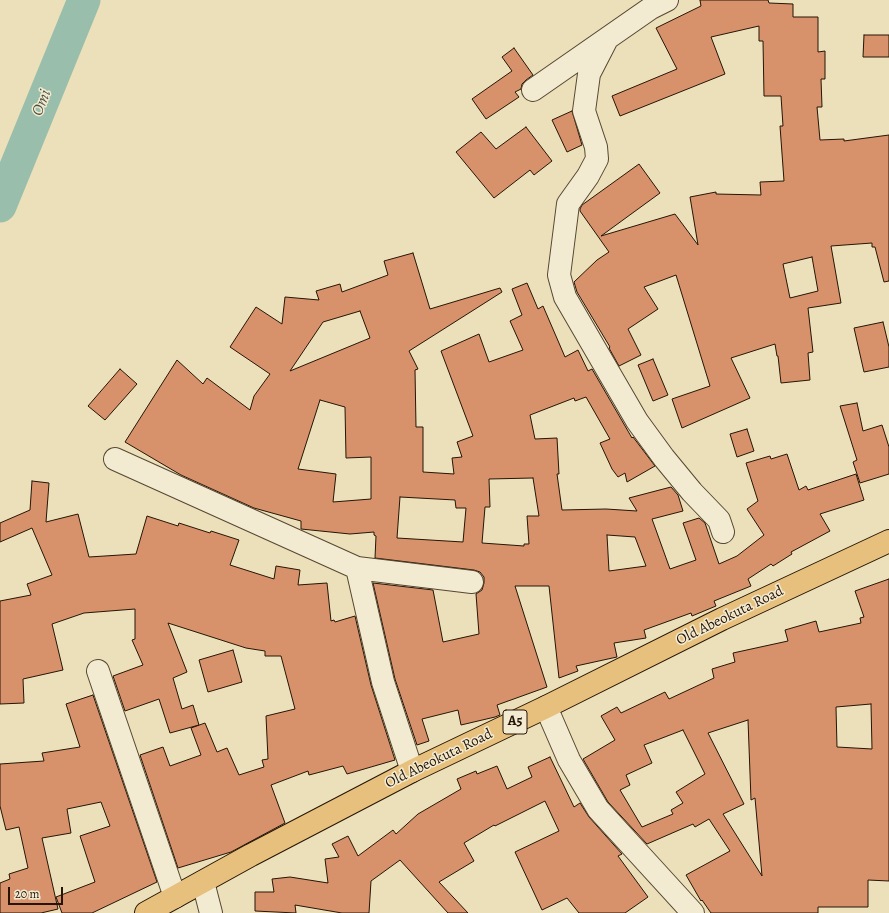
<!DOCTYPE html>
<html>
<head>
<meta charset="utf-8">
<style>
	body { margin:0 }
	#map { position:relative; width:889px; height:913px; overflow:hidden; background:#ebe0b9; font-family:Alegreya,serif }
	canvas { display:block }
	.scale { position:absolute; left:8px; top:887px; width:55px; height:18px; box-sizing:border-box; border:2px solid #261405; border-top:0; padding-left:5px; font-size:12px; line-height:14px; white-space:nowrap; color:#261405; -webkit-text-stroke:3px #f2ebd2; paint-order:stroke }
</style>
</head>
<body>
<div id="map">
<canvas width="889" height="913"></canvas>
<div class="scale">20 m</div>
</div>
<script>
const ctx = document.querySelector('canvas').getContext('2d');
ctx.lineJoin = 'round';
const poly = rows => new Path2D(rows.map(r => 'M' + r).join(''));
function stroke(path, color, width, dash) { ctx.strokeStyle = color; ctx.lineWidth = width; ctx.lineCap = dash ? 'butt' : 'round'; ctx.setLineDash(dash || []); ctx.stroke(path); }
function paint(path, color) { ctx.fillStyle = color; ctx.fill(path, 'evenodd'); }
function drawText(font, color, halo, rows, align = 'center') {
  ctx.font = font + ' Alegreya,serif'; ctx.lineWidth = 3; ctx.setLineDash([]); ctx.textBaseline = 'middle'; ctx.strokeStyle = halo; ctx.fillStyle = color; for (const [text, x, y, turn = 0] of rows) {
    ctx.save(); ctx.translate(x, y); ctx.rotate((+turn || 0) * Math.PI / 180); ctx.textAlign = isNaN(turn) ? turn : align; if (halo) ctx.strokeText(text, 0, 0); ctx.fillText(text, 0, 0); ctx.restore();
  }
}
stroke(poly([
	[0,206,84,0]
]), '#99beab', 33);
const building = poly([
	[700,0,768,0,769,3,793,4,793,17,818,17,818,52,825,51,825,79,821,79,822,107,817,107,820,140,844,139,844,141,889,135,889,281,884,282,875,247,872,247,872,243,831,246,841,303,808,308,813,352,808,353,810,380,781,383,778,356,777,356,775,344,731,358,750,398,682,428,672,399,710,386,676,275,644,287,658,309,628,329,641,355,619,366,609,348,610,347,577,292,574,282,597,260,609,252,580,211,580,209,582,205,639,164,660,193,601,236,675,214,698,245,690,197,716,192,716,194,761,195,760,182,784,181,780,126,783,126,781,96,764,96,763,41,759,41,759,26,711,37,725,74,620,116,612,96,677,69,656,28,701,6,700,0],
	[812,257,818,291,790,298,783,264,812,257],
	[864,35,889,35,889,57,863,57,864,35],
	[514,48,533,75,526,80,522,84,521,89,515,92,519,97,486,119,472,99,512,71,502,57,514,48],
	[572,111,582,145,567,152,552,120,572,111],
	[526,127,552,161,534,175,530,170,494,198,456,152,481,132,496,149,526,127],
	[413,253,430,309,500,288,502,292,409,351,418,369,415,370,416,427,423,427,423,472,454,474,452,458,462,457,457,442,473,436,441,351,479,334,489,362,523,350,510,321,522,315,512,289,527,283,538,309,543,306,565,357,578,350,588,371,592,369,632,438,633,437,655,466,627,482,625,473,618,477,612,469,600,443,610,439,586,397,575,401,574,398,530,415,535,439,557,438,559,474,557,474,562,510,606,509,637,511,629,498,671,487,678,495,683,511,652,519,670,569,696,560,683,523,699,518,705,523,719,564,737,556,764,535,747,509,758,501,746,463,770,456,771,459,787,454,799,490,806,486,808,490,856,474,864,500,820,514,830,531,791,552,792,554,773,566,771,564,748,579,751,586,714,601,716,606,692,616,691,613,644,630,646,638,614,643,617,657,576,666,578,671,559,678,549,586,515,586,547,687,497,705,500,715,495,717,461,725,458,710,422,719,429,741,417,745,395,679,373,583,433,590,443,642,479,634,476,594,482,590,484,583,484,577,480,572,474,570,375,558,376,536,374,535,374,532,350,534,301,529,301,521,254,508,181,475,125,442,177,360,203,384,207,378,250,410,254,396,270,374,230,347,256,307,282,324,285,297,319,300,316,291,340,284,342,292,388,275,384,261,413,253],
	[360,311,370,338,290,371,323,322,360,311],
	[320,400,345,407,346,458,371,457,371,499,333,502,336,474,298,469,320,400],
	[533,478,539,516,527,516,529,544,524,544,524,546,482,543,485,507,490,507,489,479,533,478],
	[400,497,455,500,456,508,466,508,463,542,397,538,400,497],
	[607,535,635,537,646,566,609,571,607,535],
	[883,322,889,347,889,367,864,372,854,328,883,322],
	[653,359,668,395,653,401,638,365,653,359],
	[120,369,137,384,105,420,88,406,120,369],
	[857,403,863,431,882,425,889,447,889,474,860,483,853,462,857,460,840,406,857,403],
	[747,429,754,451,737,457,730,434,747,429],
	[32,481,49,483,46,522,78,514,89,557,136,554,147,516,178,526,179,523,210,533,211,531,239,540,230,565,274,579,276,566,300,570,298,585,327,583,331,621,334,620,335,622,355,616,371,685,395,760,347,774,343,766,309,775,308,771,271,785,285,823,231,852,178,868,140,755,163,747,170,766,201,755,191,728,205,723,217,752,227,748,239,775,264,767,262,760,268,759,266,716,295,709,281,656,265,656,265,651,246,648,168,623,187,672,173,678,182,709,193,705,199,725,170,733,159,699,125,711,113,676,143,665,132,640,135,639,135,609,84,613,52,624,63,670,23,679,24,703,0,704,0,601,31,595,27,584,52,575,32,528,0,542,0,523,30,510,32,481],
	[889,579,889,881,868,880,868,907,818,907,818,913,711,913,702,900,701,901,686,875,730,851,709,819,695,827,693,824,647,844,608,802,583,759,615,740,601,716,617,707,621,713,665,692,669,699,714,678,712,669,735,662,733,653,788,641,785,630,816,621,819,632,861,623,860,618,864,617,855,591,889,579],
	[871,704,872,749,837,747,836,707,871,704],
	[748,720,751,800,755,798,762,876,723,814,744,804,708,733,748,720],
	[683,730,705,774,676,792,683,803,671,810,673,814,642,827,620,790,630,785,626,775,652,763,644,745,683,730],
	[233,650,242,682,208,692,199,660,233,650],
	[93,695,157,882,92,913,62,913,56,897,95,882,80,836,110,826,101,802,67,809,71,833,42,838,58,909,41,913,0,913,0,883,10,879,9,874,28,868,19,827,6,830,0,806,0,764,44,761,42,753,80,747,66,704,93,695],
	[550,757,574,807,580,803,589,817,622,854,618,856,648,897,625,913,579,913,567,898,542,910,515,852,559,831,545,801,495,826,494,825,464,843,474,861,439,882,468,913,448,913,400,860,371,881,369,913,342,913,295,905,296,913,255,911,255,892,274,892,272,879,290,877,328,883,325,859,339,857,332,844,348,836,358,856,393,830,396,834,418,814,461,789,457,779,476,771,477,774,497,766,507,789,532,777,528,767,550,757]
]);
paint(building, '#d7926b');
stroke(building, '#261405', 1);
const minor = poly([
	[607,39,589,74,584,111,596,147,597,159,588,176,568,204,559,275,565,297,637,421,664,458,692,492,719,520,723,532],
	[533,90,651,8,667,0],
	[115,459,357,568,472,582],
	[357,568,383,682,412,771],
	[98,671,175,897],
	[546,707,569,760,598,809,693,913],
	[203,882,211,913]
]);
const highway = poly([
	[146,913,251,855,412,771,546,707,722,619,889,541]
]);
stroke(minor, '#574732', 24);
stroke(highway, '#261405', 24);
stroke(minor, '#f2ebd2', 22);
stroke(highway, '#e6c07c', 22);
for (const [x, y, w] of [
	[515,722,24]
]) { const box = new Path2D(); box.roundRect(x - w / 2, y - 12, w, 24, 3); ctx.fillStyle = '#f2ebd2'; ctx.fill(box); stroke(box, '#261405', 1); }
drawText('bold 14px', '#261405', null, [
	["A5",515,722]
]);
drawText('15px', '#261405', '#f2ebd2', [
	["Old Abeokuta Road",730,616,-26],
	["Old Abeokuta Road",439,759,-26]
]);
drawText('italic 16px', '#4e503f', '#f2ebd2', [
	["Omi",42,103,-68]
]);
</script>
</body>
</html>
